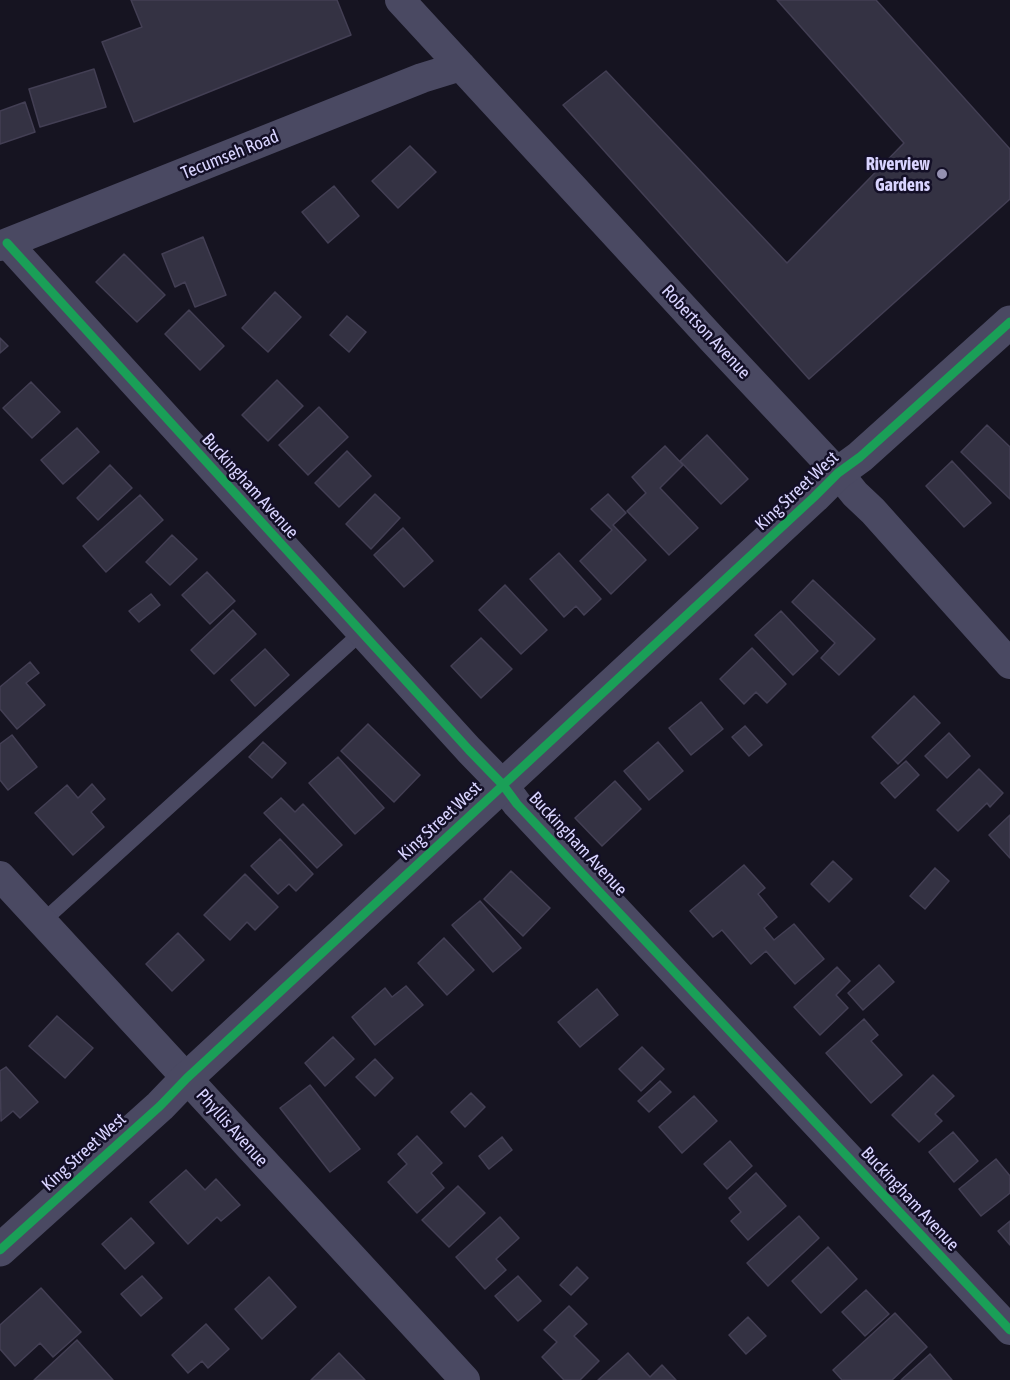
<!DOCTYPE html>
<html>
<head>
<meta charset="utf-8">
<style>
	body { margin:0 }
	canvas { display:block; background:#161421 }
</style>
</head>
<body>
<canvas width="1010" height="1380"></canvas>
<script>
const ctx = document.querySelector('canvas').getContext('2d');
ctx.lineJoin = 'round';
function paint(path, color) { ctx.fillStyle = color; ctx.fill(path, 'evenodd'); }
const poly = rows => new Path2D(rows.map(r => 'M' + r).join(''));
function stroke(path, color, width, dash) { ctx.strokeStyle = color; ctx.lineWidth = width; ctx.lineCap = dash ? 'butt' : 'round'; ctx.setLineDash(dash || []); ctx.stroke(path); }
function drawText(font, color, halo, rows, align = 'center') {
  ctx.font = font + ' "Asap Condensed",sans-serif'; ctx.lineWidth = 5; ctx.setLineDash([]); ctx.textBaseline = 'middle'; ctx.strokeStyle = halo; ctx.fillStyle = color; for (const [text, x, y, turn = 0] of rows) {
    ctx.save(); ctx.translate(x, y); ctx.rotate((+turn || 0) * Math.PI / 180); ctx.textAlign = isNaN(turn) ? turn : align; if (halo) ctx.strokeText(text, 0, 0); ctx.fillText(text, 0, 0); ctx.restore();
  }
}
const building = poly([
	[131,0,337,0,351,35,134,122,102,42,142,27,131,0],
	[777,0,876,0,1010,149,1010,199,809,379,563,105,606,71,787,263,904,143,777,0],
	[94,69,106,107,40,127,29,89,94,69],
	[25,102,35,132,0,144,0,111,25,102],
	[410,146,436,172,398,208,372,181,410,146],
	[334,186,359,216,328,243,302,212,334,186],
	[203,237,226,295,195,307,185,282,175,287,162,254,203,237],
	[124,254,165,295,137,322,96,282,124,254],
	[275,292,301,317,268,352,242,328,275,292],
	[189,310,224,346,200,370,165,334,189,310],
	[347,316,366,332,349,352,330,335,347,316],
	[0,338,8,346,0,353,0,338],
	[277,380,303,406,268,441,242,415,277,380],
	[31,382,60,412,32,438,3,408,31,382],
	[319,407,348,437,308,475,279,445,319,407],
	[987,425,1010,447,1010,499,961,452,987,425],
	[77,428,99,452,63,484,41,460,77,428],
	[707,435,748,479,721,504,680,461,707,435],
	[665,446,683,465,660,488,698,528,669,555,627,511,646,493,632,477,665,446],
	[347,451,371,476,339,507,315,483,347,451],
	[952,461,991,503,964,527,926,486,952,461],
	[110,465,132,488,98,520,77,498,110,465],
	[375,494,400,518,371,549,346,524,375,494],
	[608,494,626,513,613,525,646,560,611,594,580,561,612,530,591,509,608,494],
	[140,495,163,520,106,572,83,546,140,495],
	[403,528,433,561,404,587,374,555,403,528],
	[172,535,197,559,170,585,146,562,172,535],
	[559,553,601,599,584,615,576,606,564,617,530,579,559,553],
	[207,572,235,601,210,624,182,595,207,572],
	[813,580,875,639,839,675,821,658,835,643,792,602,813,580],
	[505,585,547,630,521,654,479,610,505,585],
	[151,594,160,605,139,622,129,611,151,594],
	[233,610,256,634,214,674,191,650,233,610],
	[781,611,818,651,793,675,755,635,781,611],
	[481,638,512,669,481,698,451,666,481,638],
	[752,648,786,684,767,703,756,692,744,704,720,679,752,648],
	[265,649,289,675,255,706,231,680,265,649],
	[30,662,39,673,26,683,45,705,17,729,0,709,0,687,30,662],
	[914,696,940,723,898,764,872,737,914,696],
	[701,702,723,729,691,755,669,728,701,702],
	[368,724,420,775,394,802,341,751,368,724],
	[745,726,762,745,749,756,732,737,745,726],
	[949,733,970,756,947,778,925,756,949,733],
	[12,735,37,767,8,790,0,780,0,744,12,735],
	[263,742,286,763,272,778,249,757,263,742],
	[658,742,683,771,649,800,624,771,658,742],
	[338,757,384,808,355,834,309,783,338,757],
	[906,761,919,775,895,798,881,783,906,761],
	[979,769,1003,793,990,807,987,803,958,831,937,810,979,769],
	[615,781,641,809,602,846,575,818,615,781],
	[92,784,105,799,91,812,104,827,73,855,35,813,67,785,78,798,92,784],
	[281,798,295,812,303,804,342,845,317,868,264,813,281,798],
	[1010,815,1010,858,989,835,1010,815],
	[280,839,313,874,296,891,289,884,278,894,251,866,280,839],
	[833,861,852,879,829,902,811,884,833,861],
	[744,865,765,888,758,894,777,917,764,928,774,940,794,924,824,959,795,984,766,951,751,964,722,930,713,937,690,911,744,865],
	[935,868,949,881,925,909,910,896,935,868],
	[511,871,550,908,523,936,484,899,511,871],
	[245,874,278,907,255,930,247,922,230,940,204,915,245,874],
	[480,901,521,948,493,972,452,925,480,901],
	[178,933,204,960,172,991,146,964,178,933],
	[444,938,474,970,447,995,418,963,444,938],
	[879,965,894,982,863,1010,848,993,879,965],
	[837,967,850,981,836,995,848,1008,820,1035,794,1007,837,967],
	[406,986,423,1005,375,1045,352,1017,385,988,392,997,406,986],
	[597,989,618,1015,580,1047,558,1022,597,989],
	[57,1016,93,1048,65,1078,29,1046,57,1016],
	[864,1019,878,1035,871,1041,902,1075,871,1103,826,1053,864,1019],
	[333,1037,354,1059,325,1086,305,1063,333,1037],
	[642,1047,664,1069,641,1091,619,1069,642,1047],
	[375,1059,393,1078,375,1096,356,1077,375,1059],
	[6,1067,38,1102,20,1118,13,1111,1,1121,0,1071,6,1067],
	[933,1075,954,1096,935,1114,942,1121,919,1142,892,1115,933,1075],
	[660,1081,671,1092,649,1112,638,1101,660,1081],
	[310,1085,360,1149,330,1172,280,1108,310,1085],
	[471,1093,485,1107,465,1127,451,1112,471,1093],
	[694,1096,717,1121,682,1153,659,1127,694,1096],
	[953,1132,978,1161,954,1182,929,1152,953,1132],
	[417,1136,442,1163,431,1173,444,1188,417,1213,388,1182,407,1164,398,1154,417,1136],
	[502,1137,512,1150,489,1169,479,1156,502,1137],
	[730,1141,752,1166,727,1189,704,1164,730,1141],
	[996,1159,1010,1176,1010,1193,981,1216,959,1189,996,1159],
	[186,1170,205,1190,216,1179,240,1205,221,1221,217,1217,188,1244,150,1202,186,1170],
	[756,1173,786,1206,748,1240,731,1221,741,1212,729,1198,756,1173],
	[458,1186,485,1213,449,1247,422,1220,458,1186],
	[799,1216,819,1238,768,1286,747,1263,799,1216],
	[500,1217,519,1238,496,1259,506,1270,485,1289,456,1257,500,1217],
	[131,1218,154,1243,125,1269,102,1244,131,1218],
	[1010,1221,1010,1245,998,1231,1010,1221],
	[828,1247,857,1279,821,1313,792,1281,828,1247],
	[577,1267,588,1278,571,1295,560,1285,577,1267],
	[142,1276,162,1298,141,1316,121,1294,142,1276],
	[518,1276,541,1301,518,1321,495,1296,518,1276],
	[269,1277,296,1307,262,1339,235,1309,269,1277],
	[41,1288,81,1332,53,1357,40,1343,15,1366,0,1349,0,1325,41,1288],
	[866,1290,889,1314,865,1336,842,1312,866,1290],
	[569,1306,587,1324,574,1336,599,1361,580,1380,564,1380,542,1357,557,1342,544,1330,569,1306],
	[895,1313,927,1347,892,1380,842,1380,833,1370,895,1313],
	[748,1317,766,1336,746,1354,729,1335,748,1317],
	[206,1324,229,1349,208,1368,202,1361,188,1373,172,1355,206,1324],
	[77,1340,113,1380,34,1380,77,1340],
	[339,1353,365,1380,311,1380,339,1353],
	[628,1353,650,1377,662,1365,676,1380,598,1380,628,1353],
	[930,1354,952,1380,901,1380,930,1354]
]);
paint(building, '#343243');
stroke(building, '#433f54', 1.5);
stroke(poly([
	[42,922,361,633]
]), '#4a4962', 15);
stroke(poly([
	[400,0,713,340,838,473,855,494,873,511,1010,664],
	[7,243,469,750,503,785,517,804,1010,1330],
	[0,246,422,78,461,66],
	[0,876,465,1380]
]), '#4a4962', 30);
stroke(poly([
	[0,1250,160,1106,187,1078,814,497,838,473,860,457,1010,322]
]), '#4a4962', 33);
stroke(poly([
	[7,243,469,750,503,785,517,804,1010,1330],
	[0,1250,160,1106,187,1078,814,497,838,473,860,457,1010,322]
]), '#1a9f57', 9);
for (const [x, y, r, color] of [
	[942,174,6,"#9591b1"]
]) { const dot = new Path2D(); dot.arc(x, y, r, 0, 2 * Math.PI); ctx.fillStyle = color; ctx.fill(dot); stroke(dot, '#130f26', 2); }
drawText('18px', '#d9d4ff', '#130f26', [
	["Tecumseh Road",230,155,-22],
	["Robertson Avenue",706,332,47],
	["Buckingham Avenue",250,486,48],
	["King Street West",797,491,-43],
	["King Street West",440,821,-43],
	["Buckingham Avenue",578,844,47],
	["Phyllis Avenue",232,1128,48],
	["King Street West",84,1152,-42],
	["Buckingham Avenue",910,1199,47]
]);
drawText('bold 18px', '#d9d4ff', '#130f26', [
	["Riverview",930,164],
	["Gardens",930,185]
], 'right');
</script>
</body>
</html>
